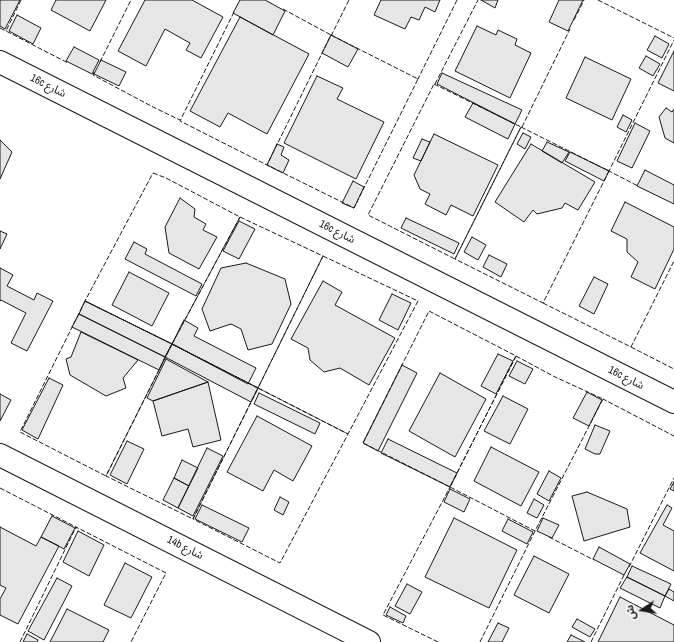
<!DOCTYPE html>
<html>
<head>
<meta charset="utf-8">
<style>
	body { margin:0 }
	#map { position:relative; width:674px; height:642px; overflow:hidden; background:#fff; font-family:"Archivo Narrow","Noto Sans Arabic",sans-serif }
	canvas { display:block }
	.north { position:absolute; left:622px; top:590px; width:40px; height:40px; -webkit-text-stroke:3px #fff; paint-order:stroke; rotate:258deg; font-size:11px; font-weight:700; line-height:16px; text-align:center; color:#1a1a1a }
	.north::after { content:''; display:block; margin:auto; width:14px; height:18px; background:#1a1a1a; clip-path:polygon(50% 0,100% 100%,50% 72%,0 100%) }
</style>
</head>
<body>
<div id="map">
<canvas width="674" height="642"></canvas>
<div class="north">ش</div>
</div>
<script>
const ctx = document.querySelector('canvas').getContext('2d');
ctx.lineJoin = 'round';
function paint(path, color) { ctx.fillStyle = color; ctx.fill(path, 'evenodd'); }
const poly = rows => new Path2D(rows.map(r => 'M' + r).join(''));
function stroke(path, color, width, dash) { ctx.strokeStyle = color; ctx.lineWidth = width; ctx.lineCap = dash ? 'butt' : 'round'; ctx.setLineDash(dash || []); ctx.stroke(path); }
function drawText(font, color, halo, rows, align = 'center') {
  ctx.font = font + ' "Archivo Narrow","Noto Sans Arabic",sans-serif'; ctx.lineWidth = 3; ctx.setLineDash([]); ctx.textBaseline = 'middle'; ctx.strokeStyle = halo; ctx.fillStyle = color; for (const [text, x, y, turn = 0] of rows) {
    ctx.save(); ctx.translate(x, y); ctx.rotate((+turn || 0) * Math.PI / 180); ctx.textAlign = isNaN(turn) ? turn : align; if (halo) ctx.strokeText(text, 0, 0); ctx.fillText(text, 0, 0); ctx.restore();
  }
}
const building = poly([
	[0,0,20,0,5,29,0,26,0,0],
	[56,0,106,0,90,31,51,10,56,0],
	[145,0,192,0,223,17,201,58,186,50,190,43,165,29,146,66,118,51,145,0],
	[240,0,265,0,285,11,273,35,233,13,240,0],
	[381,0,440,0,435,12,425,7,419,20,411,17,405,29,374,15,381,0],
	[481,0,498,0,495,8,481,0],
	[559,0,583,0,568,31,549,22,559,0],
	[17,15,41,28,33,44,9,31,17,15],
	[240,17,309,54,267,134,228,113,220,127,190,111,240,17],
	[477,26,496,35,498,30,517,39,515,45,531,53,510,98,455,71,477,26],
	[331,35,358,49,348,67,322,53,331,35],
	[655,36,669,44,662,58,647,50,655,36],
	[74,47,99,60,92,74,66,61,74,47],
	[674,51,674,91,658,83,674,51],
	[646,56,660,64,653,76,639,68,646,56],
	[585,57,631,79,612,120,566,98,585,57],
	[101,60,126,72,119,86,94,74,101,60],
	[442,73,522,110,515,124,437,84,442,73],
	[317,76,343,88,337,99,384,122,356,179,284,143,317,76],
	[473,103,515,124,508,139,465,117,473,103],
	[666,108,672,112,674,109,674,143,665,138,659,117,666,108],
	[623,115,632,120,626,132,617,127,623,115],
	[635,123,650,131,632,168,617,161,635,123],
	[523,133,531,137,525,149,517,144,523,133],
	[434,134,498,165,473,216,451,205,446,215,425,204,430,194,420,189,414,175,434,134],
	[422,139,430,142,421,161,413,158,422,139],
	[0,140,12,152,0,179,0,140],
	[547,142,569,152,562,163,542,151,547,142],
	[277,144,284,147,281,155,289,160,283,173,267,165,277,144],
	[531,144,595,182,578,210,565,203,562,208,537,214,533,210,524,222,495,202,531,144],
	[570,152,609,171,604,181,565,161,570,152],
	[645,170,674,185,674,204,637,186,645,170],
	[353,181,364,187,354,208,342,203,353,181],
	[180,198,195,209,194,217,206,224,203,230,217,237,199,269,169,253,165,227,180,198],
	[625,202,674,227,674,249,655,289,631,277,638,262,627,252,627,239,611,231,625,202],
	[406,218,459,243,454,254,401,228,406,218],
	[239,221,255,229,239,259,223,251,239,221],
	[0,231,7,234,0,249,0,231],
	[472,237,486,245,478,260,464,252,472,237],
	[134,242,147,249,145,254,202,284,196,296,125,259,134,242],
	[489,255,507,264,501,277,483,267,489,255],
	[246,263,285,279,291,304,272,344,248,350,241,329,231,324,210,331,202,309,221,268,246,263],
	[0,268,13,275,7,286,34,300,37,293,53,301,27,351,11,343,26,313,1,300,0,301,0,268],
	[129,272,169,293,152,326,112,305,129,272],
	[594,277,608,284,594,314,579,306,594,277],
	[323,281,342,292,335,305,395,338,369,385,340,368,324,372,310,360,308,348,291,339,323,281],
	[392,294,411,303,398,330,379,320,392,294],
	[85,301,172,344,165,357,79,314,85,301],
	[79,314,165,357,159,370,72,327,79,314],
	[184,320,198,328,194,336,256,368,248,384,172,344,184,320],
	[81,332,138,360,123,378,126,388,106,396,70,375,66,359,71,357,81,332],
	[172,344,258,388,251,402,165,357,172,344],
	[498,354,513,361,496,394,481,386,498,354],
	[166,359,208,382,153,401,147,398,166,359],
	[517,361,533,369,525,384,509,376,517,361],
	[402,365,417,373,378,451,363,443,402,365],
	[440,373,486,399,455,457,409,431,440,373],
	[49,378,63,385,38,439,22,430,49,378],
	[208,382,221,440,193,447,188,429,162,436,153,401,208,382],
	[587,392,602,400,589,426,573,418,587,392],
	[259,393,320,423,315,434,254,404,259,393],
	[0,394,11,400,0,421,0,394],
	[503,396,528,409,510,444,484,431,503,396],
	[257,416,312,446,293,481,274,470,263,491,227,472,257,416],
	[595,425,610,431,600,454,595,454,585,449,595,425],
	[388,439,457,473,450,487,381,453,388,439],
	[127,441,144,449,127,484,110,475,127,441],
	[491,447,539,472,521,506,474,481,491,447],
	[207,448,223,456,193,516,178,508,207,448],
	[182,460,198,468,189,486,174,478,182,460],
	[549,471,561,478,549,501,537,494,549,471],
	[174,478,189,486,178,508,163,500,174,478],
	[674,482,674,491,670,489,674,482],
	[450,489,470,499,464,512,444,502,450,489],
	[587,492,627,509,630,527,584,541,572,496,587,492],
	[280,497,289,502,283,515,274,510,280,497],
	[534,499,544,505,537,518,527,513,534,499],
	[202,505,249,528,242,542,195,519,202,505],
	[667,505,672,508,663,525,674,531,674,571,640,553,667,505],
	[52,516,75,528,64,549,41,537,52,516],
	[454,518,517,550,489,608,425,577,454,518],
	[543,518,559,525,552,538,537,531,543,518],
	[508,519,533,532,527,544,502,531,508,519],
	[0,527,36,546,41,537,59,546,18,624,0,615,0,599,6,588,0,585,0,527],
	[78,531,104,545,89,576,63,562,78,531],
	[599,547,630,564,624,575,593,559,599,547],
	[534,556,569,574,549,613,514,595,534,556],
	[125,563,152,577,131,618,104,605,125,563],
	[632,566,671,584,665,596,627,577,632,566],
	[627,577,665,596,660,608,620,588,627,577],
	[57,578,72,586,44,640,28,631,57,578],
	[407,584,422,592,410,614,395,606,407,584],
	[669,589,674,592,674,601,665,596,669,589],
	[620,597,674,625,674,642,598,642,620,597],
	[390,607,406,616,403,623,386,615,390,607],
	[67,609,109,630,103,642,50,642,67,609],
	[577,619,595,629,590,637,572,627,577,619],
	[498,623,509,628,502,642,488,642,498,623],
	[27,634,38,640,37,642,23,642,27,634],
	[571,635,585,642,567,642,571,635]
]);
paint(building, '#e6e6e6');
stroke(building, '#1a1a1a', 1);
const minor = poly([
	[0,62,674,402],
	[0,455,369,642]
]);
stroke(minor, '#1a1a1a', 24);
stroke(minor, '#fff', 22);
stroke(poly([
	[21,0,6,31,68,63],
	[598,0,674,38],
	[283,9,331,35,330,36],
	[234,12,180,121,267,165,267,164],
	[574,20,584,0],
	[0,28,6,31,6,30],
	[331,35,418,79,354,208,267,165,331,35],
	[331,36,349,0],
	[100,62,131,0],
	[94,72,93,75,153,107,180,120],
	[417,79,418,79,457,0],
	[434,84,521,127,455,259,368,215,434,84],
	[435,84,478,0],
	[521,127,609,171,543,303,455,259,521,127],
	[522,127,570,29],
	[607,170,609,171,674,40],
	[608,172,609,171,638,186],
	[153,173,166,178,240,217,172,344,85,301,153,173],
	[240,217,323,256,258,388,172,344,240,217],
	[323,256,418,301,348,434,258,388,323,256],
	[85,301,172,344,106,476,20,432,85,301],
	[543,303,631,347,674,261],
	[429,311,516,356,450,487,363,443,429,311],
	[172,344,258,388,193,519,106,476,172,344],
	[631,347,674,369],
	[516,356,555,377,603,399,535,531,450,487,516,356],
	[258,388,348,434,280,563,193,519,258,388],
	[603,400,603,399,674,436],
	[0,488,76,527,76,529],
	[549,537,594,560],
	[629,567,674,478],
	[20,642,76,527,166,573,131,642],
	[438,642,383,615,450,487],
	[480,642,535,531,534,530],
	[591,642,624,575,623,575]
]), '#1a1a1a', 1, [5, 2]);
drawText('11px', '#1a1a1a', '#fff', [
	["16c شارع",48,86,27],
	["16c شارع",337,232,27],
	["16c شارع",626,378,27],
	["14b شارع",185,548,27]
]);
</script>
</body>
</html>
